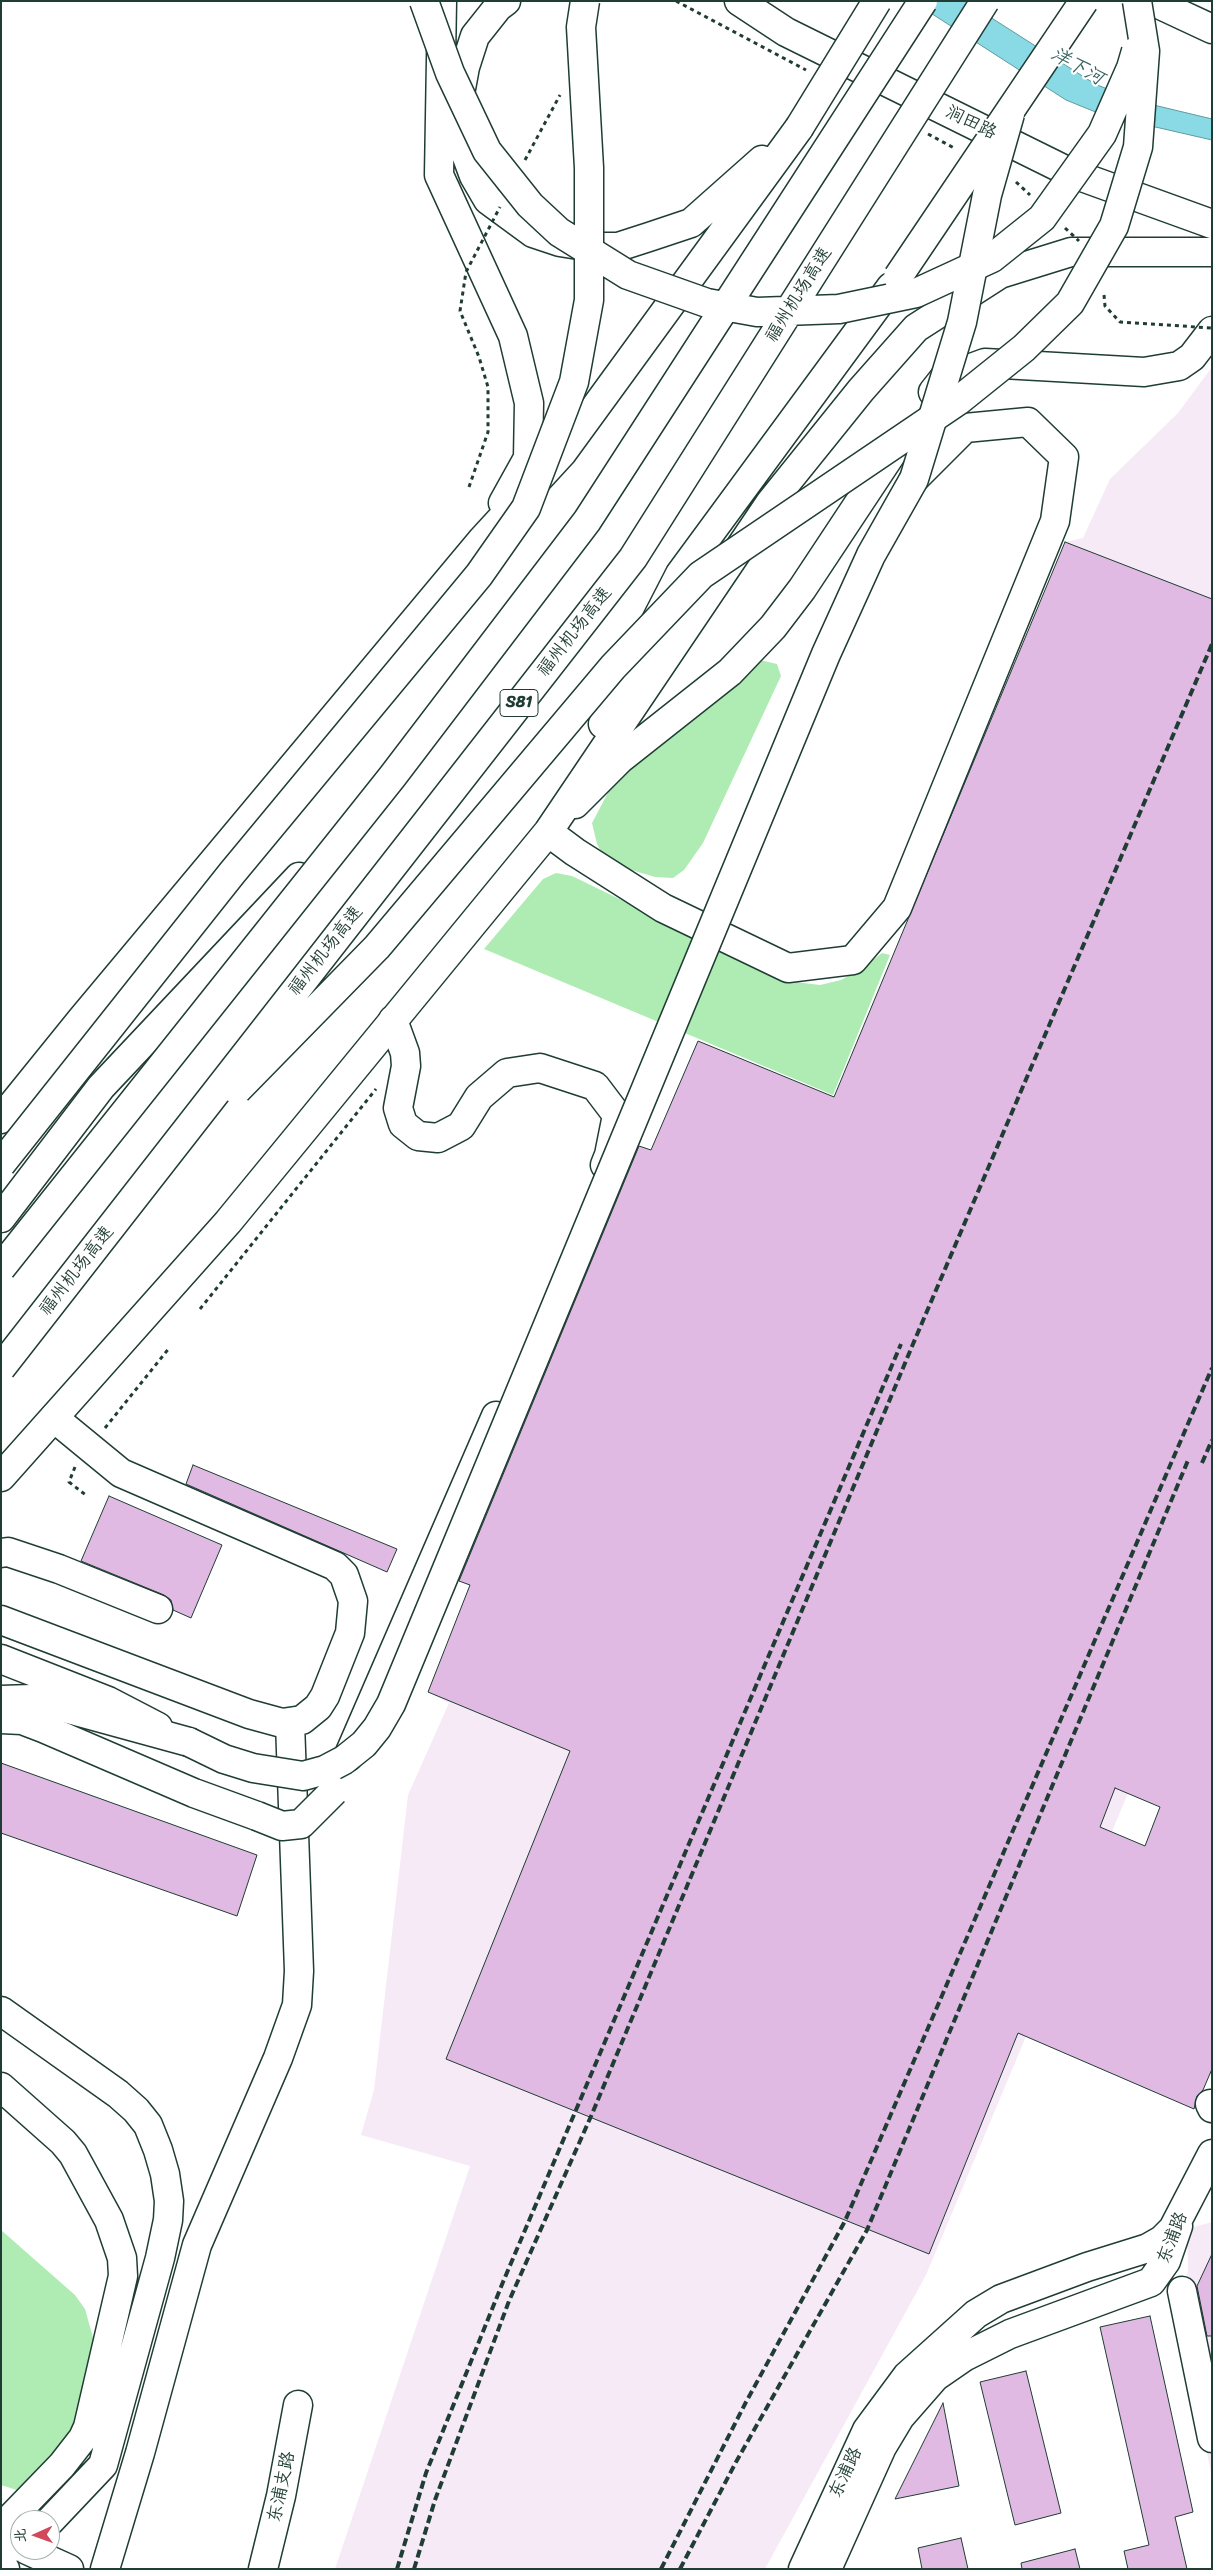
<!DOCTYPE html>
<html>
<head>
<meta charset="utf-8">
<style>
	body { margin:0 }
	#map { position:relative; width:1213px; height:2570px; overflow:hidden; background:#fff; font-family:Sriracha,"LXGW WenKai TC",sans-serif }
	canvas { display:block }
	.frame { position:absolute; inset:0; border:2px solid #1f3d34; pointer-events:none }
	.north { position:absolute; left:10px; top:2510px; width:50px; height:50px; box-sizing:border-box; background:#fff; border:1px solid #a5b1ae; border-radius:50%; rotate:268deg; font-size:14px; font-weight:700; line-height:20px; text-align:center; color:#1f3d34 }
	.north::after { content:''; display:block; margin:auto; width:18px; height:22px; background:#d1495b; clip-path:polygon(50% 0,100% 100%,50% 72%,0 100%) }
</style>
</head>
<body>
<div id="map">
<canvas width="1213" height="2570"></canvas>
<div class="frame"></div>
<div class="north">北</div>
</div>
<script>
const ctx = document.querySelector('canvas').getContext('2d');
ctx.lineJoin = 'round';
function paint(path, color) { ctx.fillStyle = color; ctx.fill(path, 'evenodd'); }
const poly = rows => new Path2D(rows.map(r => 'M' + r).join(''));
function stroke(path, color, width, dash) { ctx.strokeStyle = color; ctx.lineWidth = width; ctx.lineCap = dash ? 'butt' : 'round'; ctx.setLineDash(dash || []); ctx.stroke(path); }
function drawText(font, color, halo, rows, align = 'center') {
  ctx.font = font + ' Sriracha,"LXGW WenKai TC",sans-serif'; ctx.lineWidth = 4.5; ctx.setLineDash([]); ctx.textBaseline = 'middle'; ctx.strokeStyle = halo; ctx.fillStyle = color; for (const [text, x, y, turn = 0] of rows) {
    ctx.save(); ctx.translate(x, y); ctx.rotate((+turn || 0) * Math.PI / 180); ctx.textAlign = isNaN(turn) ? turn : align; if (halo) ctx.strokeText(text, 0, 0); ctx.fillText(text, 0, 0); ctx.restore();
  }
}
paint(poly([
	[1212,367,1212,1593,926,2275,765,2569,335,2569,470,2166,361,2135,374,2090,408,1795,449,1703,428,1692,470,1586,441,1573,628,1143,651,1150,698,1041,835,1097,1065,542,1083,538,1110,479,1178,413],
	[1212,2222,1212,2478,1176,2296,1186,2281,1188,2270,1187,2229]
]), '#f6eaf7');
paint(poly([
	[756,659,777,664,781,676,703,843,684,870,673,878,655,877,628,869,604,857,597,844,592,823,611,787,663,732],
	[556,873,572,876,788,981,820,985,841,980,861,969,882,953,890,955,833,1095,484,949,543,879],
	[1,2230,75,2295,85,2309,94,2341,82,2414,23,2492,1,2485]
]), '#afecb3');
const water = poly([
	[912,1,965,1,1095,84,1137,101,1212,119,1212,140,1103,115,1066,100,912,1]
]);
paint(water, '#8adae5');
stroke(water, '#5f9b9e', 1);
const building = poly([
	[1065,542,1212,599,1212,2069,1203,2090,1197,2096,1194,2109,1018,2033,929,2254,446,2059,570,1751,428,1692,470,1585,459,1581,639,1146,651,1150,698,1041,834,1097,1065,542],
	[1115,1788,1160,1807,1145,1846,1100,1827,1115,1788],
	[193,1465,397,1549,387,1572,186,1484,193,1465],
	[109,1496,222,1545,191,1618,173,1610,171,1600,164,1595,81,1561,109,1496],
	[1,1763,257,1855,237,1916,1,1833,1,1763],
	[1212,2254,1212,2336,1207,2336,1197,2286,1212,2254],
	[1150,2316,1193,2512,1175,2517,1187,2569,1128,2569,1124,2551,1149,2545,1100,2327,1150,2316],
	[1026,2371,1061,2513,1015,2525,980,2382,1026,2371],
	[943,2403,959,2486,895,2499,943,2403],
	[961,2538,968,2569,922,2569,918,2548,961,2538],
	[1075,2549,1080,2569,1022,2569,1021,2563,1075,2549]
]);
paint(building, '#e0bae3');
stroke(building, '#1f3d34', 1);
const minor = poly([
	[933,392,944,378,985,363,1144,372,1179,366,1192,357,1212,331],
	[575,804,620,759,730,672,773,627,802,589,900,441],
	[393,1020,405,1053,406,1066,398,1108,403,1124,418,1136,438,1138,461,1126,479,1097,507,1073,540,1068,595,1086,617,1115,609,1155,605,1165],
	[1,1553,8,1552,59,1569,158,1609],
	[1,1620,249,1714,282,1723,302,1720,318,1707,325,1696,350,1633,353,1601,344,1575,335,1566,121,1473,54,1418],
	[1,1719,22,1720,43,1728,194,1793,257,1816],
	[348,1757,496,1416],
	[1,2011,118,2094,136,2110,148,2125,158,2150,165,2174,169,2201,168,2220,160,2258,103,2465,50,2521],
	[1,2087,63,2142,73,2154,109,2220,122,2258,123,2276,88,2427,83,2438,62,2465,1,2528],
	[1210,2104,1212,2108],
	[1182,2291,1212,2438],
	[105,2569,140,2453,197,2245,278,2058,297,2005,299,1971,290,1723],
	[263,2569,281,2496,298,2405],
	[803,2569,867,2430,907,2376,976,2314,1001,2299,1087,2267,1148,2248,1162,2240,1173,2229,1212,2154],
	[827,2569,882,2447,900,2417,935,2377,964,2357,1010,2334,1151,2282,1166,2261,1178,2226]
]);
const major = poly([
	[442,1,439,175,513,336,529,403,528,458,503,503],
	[506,1,498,7,475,36,465,67,460,94,464,149,474,176,488,200,533,233,560,242,591,247,618,247,649,237,691,223,762,160],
	[739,1,786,32,1071,173,1212,224],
	[1152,1,1212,29],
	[603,724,680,574,891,287],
	[548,832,575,852,663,908,788,968,853,960,897,908,1055,521,1064,457,1028,422,965,428,914,479],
	[1,1119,81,1020,482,540,562,453,799,128],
	[1,1477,228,1222,548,832,770,503,861,390,916,328,1000,274,1071,252,1212,252],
	[1,1659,108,1701,158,1727],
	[1,2539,20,2547],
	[27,2550,69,2569],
	[1,2567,5,2569]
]);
const highway = poly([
	[1,1218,101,1087,299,877],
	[1,1700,32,1699,189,1742]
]);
stroke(minor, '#1f3d34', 31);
stroke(major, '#1f3d34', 31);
stroke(highway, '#1f3d34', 31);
stroke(poly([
	[200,1309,376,1089],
	[105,1428,170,1347],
	[75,1467,69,1482,87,1496]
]), '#1f3d34', 3, [4, 4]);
stroke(minor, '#fff', 28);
stroke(major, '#fff', 28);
stroke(highway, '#fff', 28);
stroke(poly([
	[1202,1463,1212,1440],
	[397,2569,426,2473,503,2282,901,1344],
	[414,2569,435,2500,509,2301,592,2114,913,1344,1212,644],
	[661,2569,746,2402,845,2221,1212,1368],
	[680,2569,736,2462,867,2230,1189,1458]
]), '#1f3d34', 4, [8, 4]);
const minorBridge = poly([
	[257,1816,282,1826,301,1824,334,1791]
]);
const majorBridge = poly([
	[799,128,877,1],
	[898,277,1084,1],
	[189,1742,224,1759,253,1768,303,1776,325,1770,344,1760,364,1744,377,1728,391,1704,826,654,871,555,914,479,962,322,987,195,1010,114]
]);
const highwayBridge = poly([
	[424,1,450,73,487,151,530,205,559,232,628,275,707,303,757,312,839,309,916,293,992,258,1042,218,1102,134,1131,68,1136,51],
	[237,1090,377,947,613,667,701,575,958,401,1024,348,1070,303,1114,226,1138,147,1145,51,1137,1],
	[1,1164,232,873,479,575,526,508,574,382,589,300,589,168,581,27,585,1],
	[1,1268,392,777,587,521,923,1],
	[1,1368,633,558,985,1]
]);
stroke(minorBridge, '#1f3d34', 31, []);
stroke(majorBridge, '#1f3d34', 31, []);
stroke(highwayBridge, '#1f3d34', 31, []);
stroke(poly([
	[676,1,806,70],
	[928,134,956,149],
	[525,160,560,95],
	[1016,182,1030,195],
	[1065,228,1079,241],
	[1104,295,1105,306,1120,322,1212,328],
	[469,487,488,432,488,387,479,357,460,311,466,272,500,207]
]), '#1f3d34', 3, [4, 4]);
stroke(minorBridge, '#fff', 28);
stroke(majorBridge, '#fff', 28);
stroke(highwayBridge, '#fff', 28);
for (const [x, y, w] of [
	[519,703,38]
]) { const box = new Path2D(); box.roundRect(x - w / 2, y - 13.5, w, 27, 4); ctx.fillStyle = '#fff'; ctx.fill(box); stroke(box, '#1f3d34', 1); }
drawText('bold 16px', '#1f3d34', null, [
	["S81",519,703]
]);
drawText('18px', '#1f3d34', '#fff', [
	["涧田路",971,123,26],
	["福州机场高速",799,295,-58],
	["福州机场高速",575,632,-52],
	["福州机场高速",326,951,-52],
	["福州机场高速",77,1271,-52],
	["东浦路",1173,2238,-69],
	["东浦路",846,2473,-65],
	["东浦支路",282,2487,-78]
]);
drawText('italic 19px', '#3a6460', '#fff', [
	["洋下河",1077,67,29]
]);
</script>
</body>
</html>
